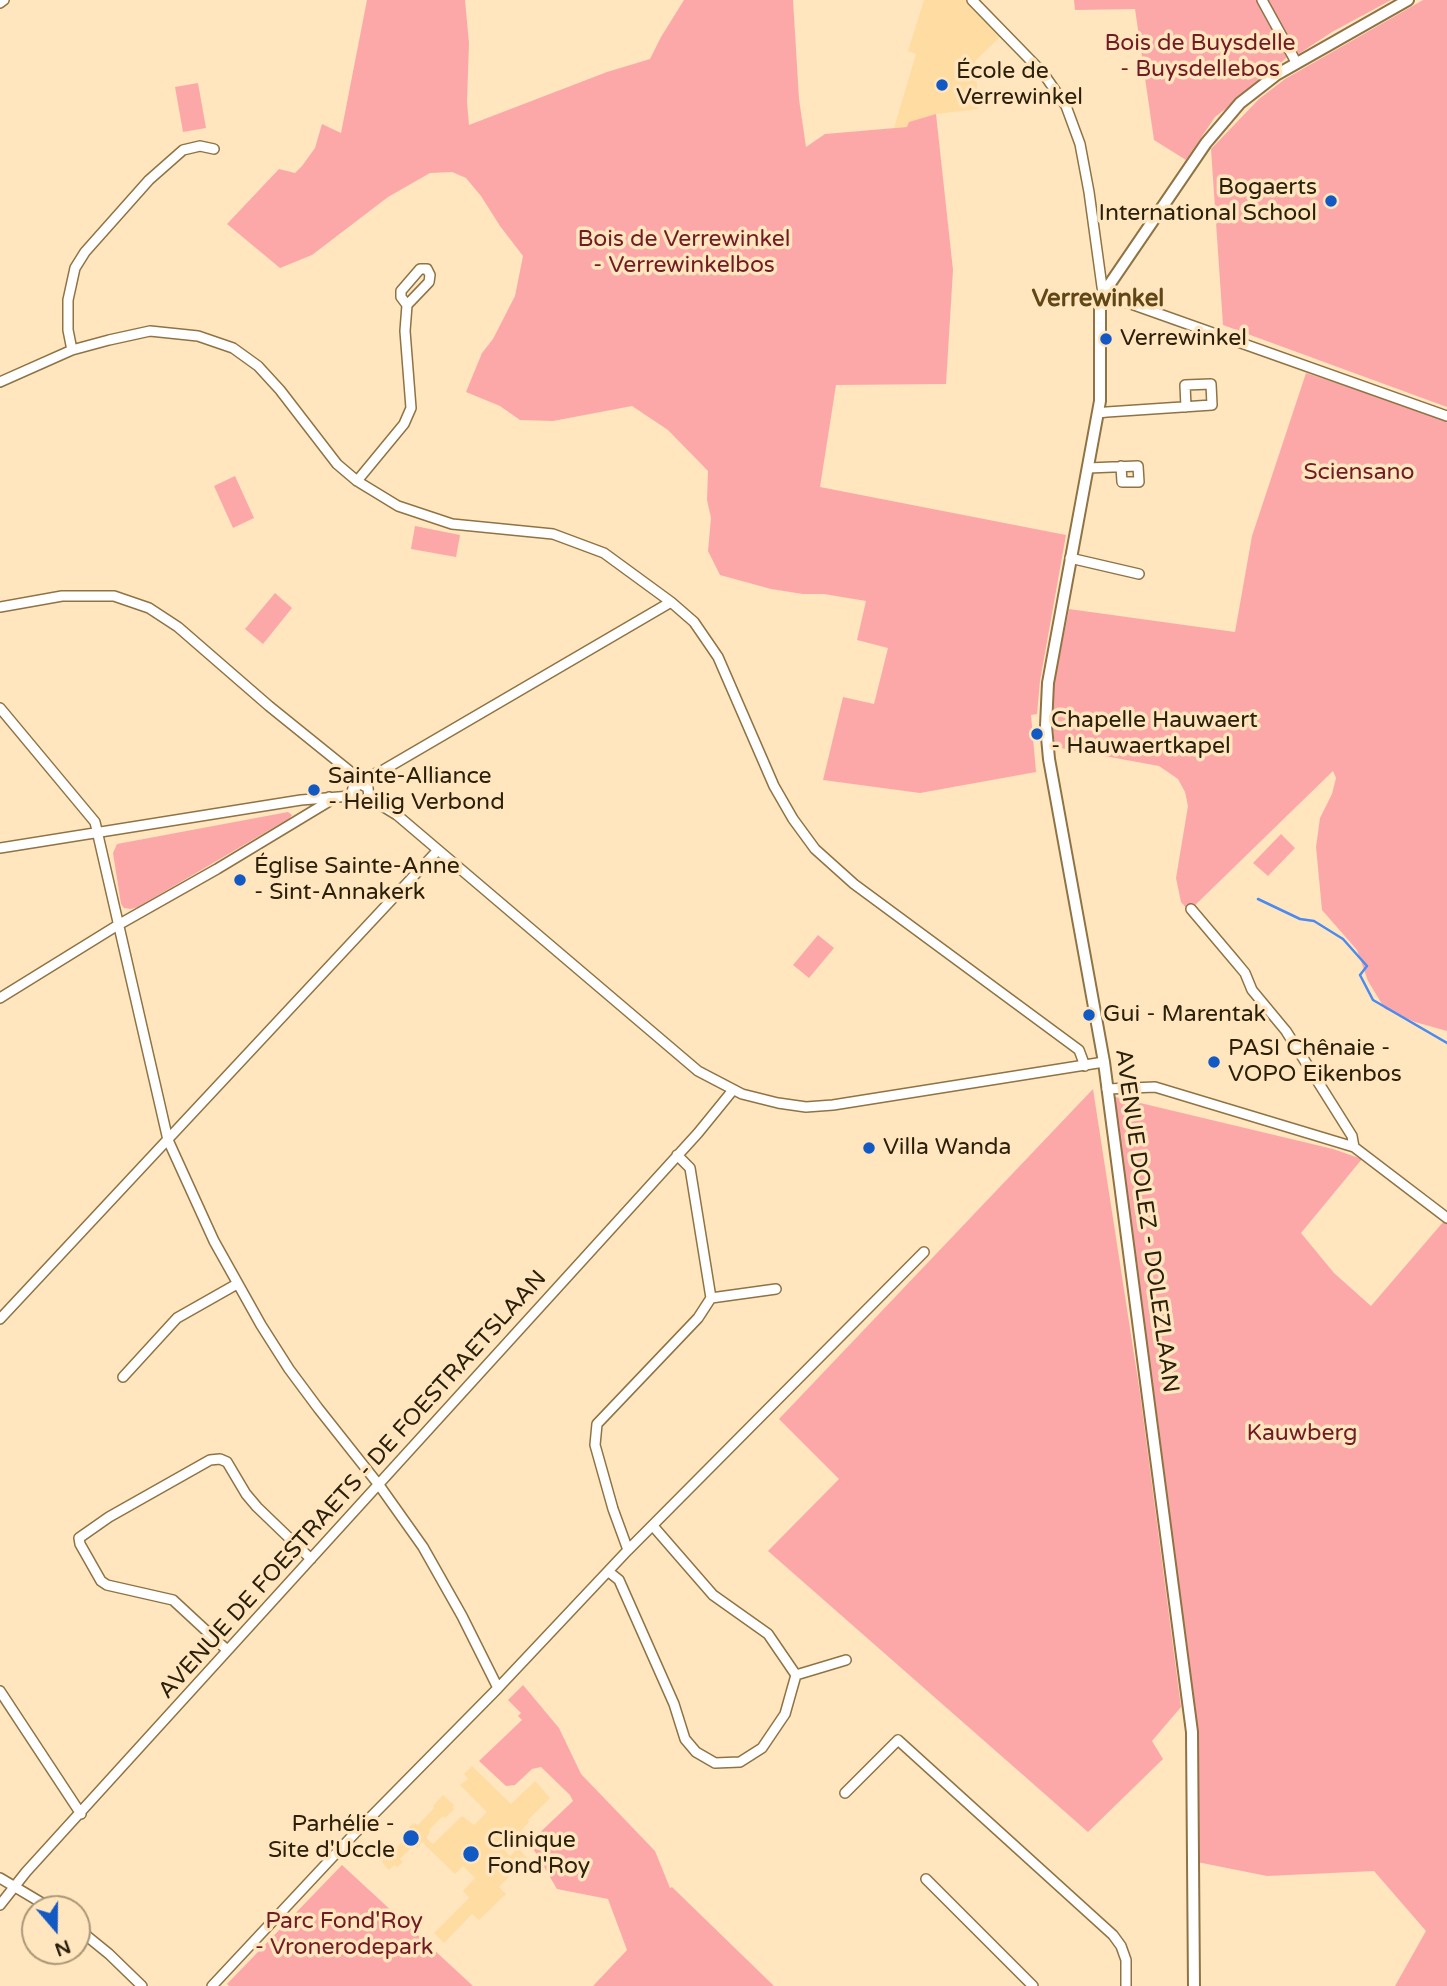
<!DOCTYPE html>
<html>
<head>
<meta charset="utf-8">
<style>
	body { margin:0 }
	#map { position:relative; width:1447px; height:1986px; overflow:hidden; background:#ffe6be; font-family:"Varela Round",sans-serif }
	canvas { display:block }
	.north { position:absolute; left:21px; top:1895px; width:70px; height:70px; box-sizing:border-box; background:#ffe6be; border:2px solid #aa9777; border-radius:50%; rotate:160deg; font-size:19px; font-weight:700; line-height:28px; text-align:center; color:#2b200c }
	.north::after { content:''; display:block; margin:auto; width:24px; height:32px; background:#1359c4; clip-path:polygon(50% 0,100% 100%,50% 72%,0 100%) }
</style>
</head>
<body>
<div id="map">
<canvas width="1447" height="1986"></canvas>
<div class="north">N</div>
</div>
<script>
const ctx = document.querySelector('canvas').getContext('2d');
ctx.lineJoin = 'round';
function paint(path, color) { ctx.fillStyle = color; ctx.fill(path, 'evenodd'); }
const poly = rows => new Path2D(rows.map(r => 'M' + r).join(''));
function stroke(path, color, width, dash) { ctx.strokeStyle = color; ctx.lineWidth = width; ctx.lineCap = dash ? 'butt' : 'round'; ctx.setLineDash(dash || []); ctx.stroke(path); }
function drawText(font, color, halo, rows, align = 'center') {
  ctx.font = font + ' "Varela Round",sans-serif'; ctx.lineWidth = 7; ctx.setLineDash([]); ctx.textBaseline = 'middle'; ctx.strokeStyle = halo; ctx.fillStyle = color; for (const [text, x, y, turn = 0] of rows) {
    ctx.save(); ctx.translate(x, y); ctx.rotate((+turn || 0) * Math.PI / 180); ctx.textAlign = isNaN(turn) ? turn : align; if (halo) ctx.strokeText(text, 0, 0); ctx.fillText(text, 0, 0); ctx.restore();
  }
}
paint(poly([
	[924,0,966,0,1001,36,975,61,979,109,936,114,910,122,908,127,894,128,916,54,908,51],
	[472,1766,511,1804,535,1781,550,1798,528,1820,529,1822,520,1832,518,1831,511,1836,509,1834,499,1844,510,1856,518,1848,527,1858,499,1887,506,1894,479,1920,472,1914,444,1943,434,1933,469,1898,463,1891,475,1878,463,1866,455,1874,422,1842,417,1848,414,1845,400,1859,403,1862,397,1867,394,1865,389,1870,382,1862,390,1849,393,1851,410,1834,406,1830,414,1823,418,1825,434,1808,433,1806,443,1795,454,1805,452,1807,454,1809,445,1818,443,1816,429,1830,430,1832,426,1838,433,1844,462,1816,474,1825,487,1812,460,1785,468,1779,464,1774]
]), '#ffdca2');
paint(poly([
	[367,0,465,0,469,43,467,102,469,125,607,72,650,59,661,37,684,0,793,0,799,99,806,147,825,134,907,127,909,122,936,114,953,270,946,384,836,385,820,487,1066,535,1040,681,1037,714,1031,715,1036,772,920,793,823,780,843,697,874,704,888,648,857,640,866,601,824,594,803,594,771,589,720,575,708,551,711,518,707,500,708,471,668,430,632,406,553,421,520,420,500,406,466,392,482,353,493,339,515,296,523,256,500,226,481,196,466,178,452,172,430,173,388,197,312,255,280,268,227,224,279,169,295,173,302,166,315,148,322,124,341,133],
	[1074,0,1391,0,1332,32,1294,57,1287,57,1263,80,1215,117,1186,160,1154,140,1135,9,1075,10],
	[1423,0,1447,0,1447,407,1223,325,1211,149,1259,99,1285,79],
	[198,83,206,128,183,132,175,87],
	[1306,373,1447,419,1447,1031,1415,1022,1385,1009,1368,981,1357,950,1322,910,1316,847,1320,818,1332,794,1336,778,1333,771,1189,911,1181,902,1176,878,1188,806,1185,792,1178,779,1159,766,1055,747,1052,717,1053,689,1069,609,1235,632,1252,536],
	[235,476,254,518,233,528,214,486],
	[415,526,460,535,456,557,411,549],
	[275,593,292,608,263,644,245,629],
	[288,812,292,815,290,818,138,907,131,909,124,908,121,904,113,853,117,844],
	[1281,834,1295,848,1268,876,1253,863],
	[818,935,834,948,809,978,793,965],
	[1093,1089,1140,1393,1181,1707,1152,1741,1163,1759,1088,1832,768,1551,839,1479,779,1419],
	[1111,1096,1333,1149,1362,1159,1301,1233,1334,1273,1371,1306,1444,1221,1447,1223,1447,1986,1395,1986,1426,1931,1374,1871,1267,1876,1197,1862,1197,1747],
	[523,1685,559,1728,581,1774,655,1851,670,1888,672,1887,774,1986,593,1986,627,1950,608,1899,557,1889,534,1850,532,1840,573,1801,570,1795,541,1767,532,1769,515,1785,506,1786,479,1761,522,1720,518,1716,521,1713,508,1700],
	[342,1865,473,1986,229,1986,227,1984]
]), '#fda8a8');
stroke(poly([
	[1258,899,1300,919,1314,921,1343,939,1367,966,1360,975,1373,1000,1447,1043]
]), '#4a8af1', 2.5);
const minor = poly([
	[972,0,1043,73,1066,106,1080,144,1089,192,1103,294,1447,416],
	[1262,0,1296,62],
	[0,3,4,0],
	[72,350,68,330,68,300,75,268,85,252,149,180,183,150,200,146,214,149],
	[0,382,72,350,109,340,150,331,198,336,233,348,258,366,280,390,337,464,357,481,398,506,452,524,553,534,604,553,671,602,694,622,718,657,774,786,793,819,815,849,854,884,1079,1050,1085,1066],
	[1098,413,1107,412,1212,405,1211,384,1185,385,1186,407],
	[1088,468,1138,466,1139,482,1122,482,1121,466],
	[357,481,404,424,411,408,405,331,407,305,429,282,430,275,427,269,420,269,401,291,401,297,407,305],
	[1070,558,1139,574],
	[0,607,62,596,114,596,149,608,178,627,269,706,352,773,360,784],
	[0,708,95,822,168,1140,214,1241,261,1325,289,1369,318,1408,379,1485,423,1547,462,1616,498,1688],
	[361,784,371,775,380,772,671,602],
	[351,796,353,788,361,784,368,788,369,798],
	[369,798,397,815,698,1071,742,1094,778,1103,806,1107,833,1105,1104,1062],
	[0,848,301,800,351,796,359,803,369,798],
	[1191,909,1235,961,1245,973,1252,990,1286,1031,1352,1136,1354,1147],
	[0,998,118,925,217,869,328,802,329,797],
	[1107,1089,1155,1087,1354,1147,1447,1218],
	[711,1298,776,1289],
	[0,1319,438,850],
	[123,1377,177,1318,237,1284],
	[628,1550,613,1509,595,1445,597,1424,698,1318,711,1298,690,1168,677,1155],
	[609,1572,619,1580,674,1704,685,1739,696,1752,715,1763,740,1762,762,1748,785,1714,796,1675,768,1634,713,1595,653,1526],
	[227,1650,173,1600,107,1585,101,1581,80,1544,79,1538,109,1517,210,1460,220,1459,227,1462,246,1494,257,1507,311,1559],
	[796,1675,846,1660],
	[0,1691,81,1814],
	[845,1793,898,1740,1113,1935,1121,1946,1126,1960,1126,1986],
	[0,1878,52,1909],
	[926,1879,1033,1986],
	[0,1905,26,1872,698,1133,733,1090],
	[77,1928,109,1954,142,1986],
	[212,1986,356,1832,498,1688,628,1550,924,1252]
]);
const tertiary = poly([
	[1194,1986,1192,1732,1104,1062,1049,759,1046,726,1048,683,1100,401,1100,309,1103,294,1206,143,1240,103,1276,75,1408,0]
]);
stroke(minor, '#8f7344', 12);
stroke(tertiary, '#8f7344', 14);
stroke(minor, '#fff', 9);
stroke(tertiary, '#fff', 10);
for (const [x, y, r, color] of [
	[942,85,7,"#1359c4"],
	[1331,201,7,"#1359c4"],
	[1106,339,7,"#1359c4"],
	[1037,734,7,"#1359c4"],
	[314,790,7,"#1359c4"],
	[240,880,7,"#1359c4"],
	[1089,1015,7,"#1359c4"],
	[1214,1062,7,"#1359c4"],
	[869,1148,7,"#1359c4"],
	[411,1838,9,"#1359c4"],
	[471,1854,9,"#1359c4"]
]) { const dot = new Path2D(); dot.arc(x, y, r, 0, 2 * Math.PI); ctx.fillStyle = color; ctx.fill(dot); stroke(dot, '#ffe6be', 2.5); }
drawText('23px', '#711b24', '#ffe6be', [
	["Bois de Buysdelle",1200,44],
	["- Buysdellebos",1200,70],
	["Bois de Verrewinkel",684,240],
	["- Verrewinkelbos",684,266],
	["Sciensano",1359,473],
	["Kauwberg",1302,1434],
	["Parc Fond'Roy",344,1922],
	["- Vronerodepark",344,1948]
]);
drawText('23px', '#2b200c', '#ffe6be', [
	["École de",956,72],
	["Verrewinkel",956,98],
	["Bogaerts",1317,188,"right"],
	["International School",1317,214,"right"],
	["Verrewinkel",1120,339],
	["Chapelle Hauwaert",1051,721],
	["- Hauwaertkapel",1051,747],
	["Sainte-Alliance",328,777],
	["- Heilig Verbond",328,803],
	["Église Sainte-Anne",254,867],
	["- Sint-Annakerk",254,893],
	["Gui - Marentak",1103,1015],
	["PASI Chênaie -",1228,1049],
	["VOPO Eikenbos",1228,1075],
	["Villa Wanda",883,1148],
	["Parhélie -",395,1825,"right"],
	["Site d'Uccle",395,1851,"right"],
	["Clinique",487,1841],
	["Fond'Roy",487,1867]
], 'left');
drawText('23px', '#2b200c', '#ffe6be', [
	["AVENUE DOLEZ - DOLEZLAAN",1146,1221,82],
	["AVENUE DE FOESTRAETS - DE FOESTRAETSLAAN",353,1485,-48]
]);
drawText('bold 24px', '#614716', '#ffe6be', [
	["Verrewinkel",1098,300]
]);
</script>
</body>
</html>
